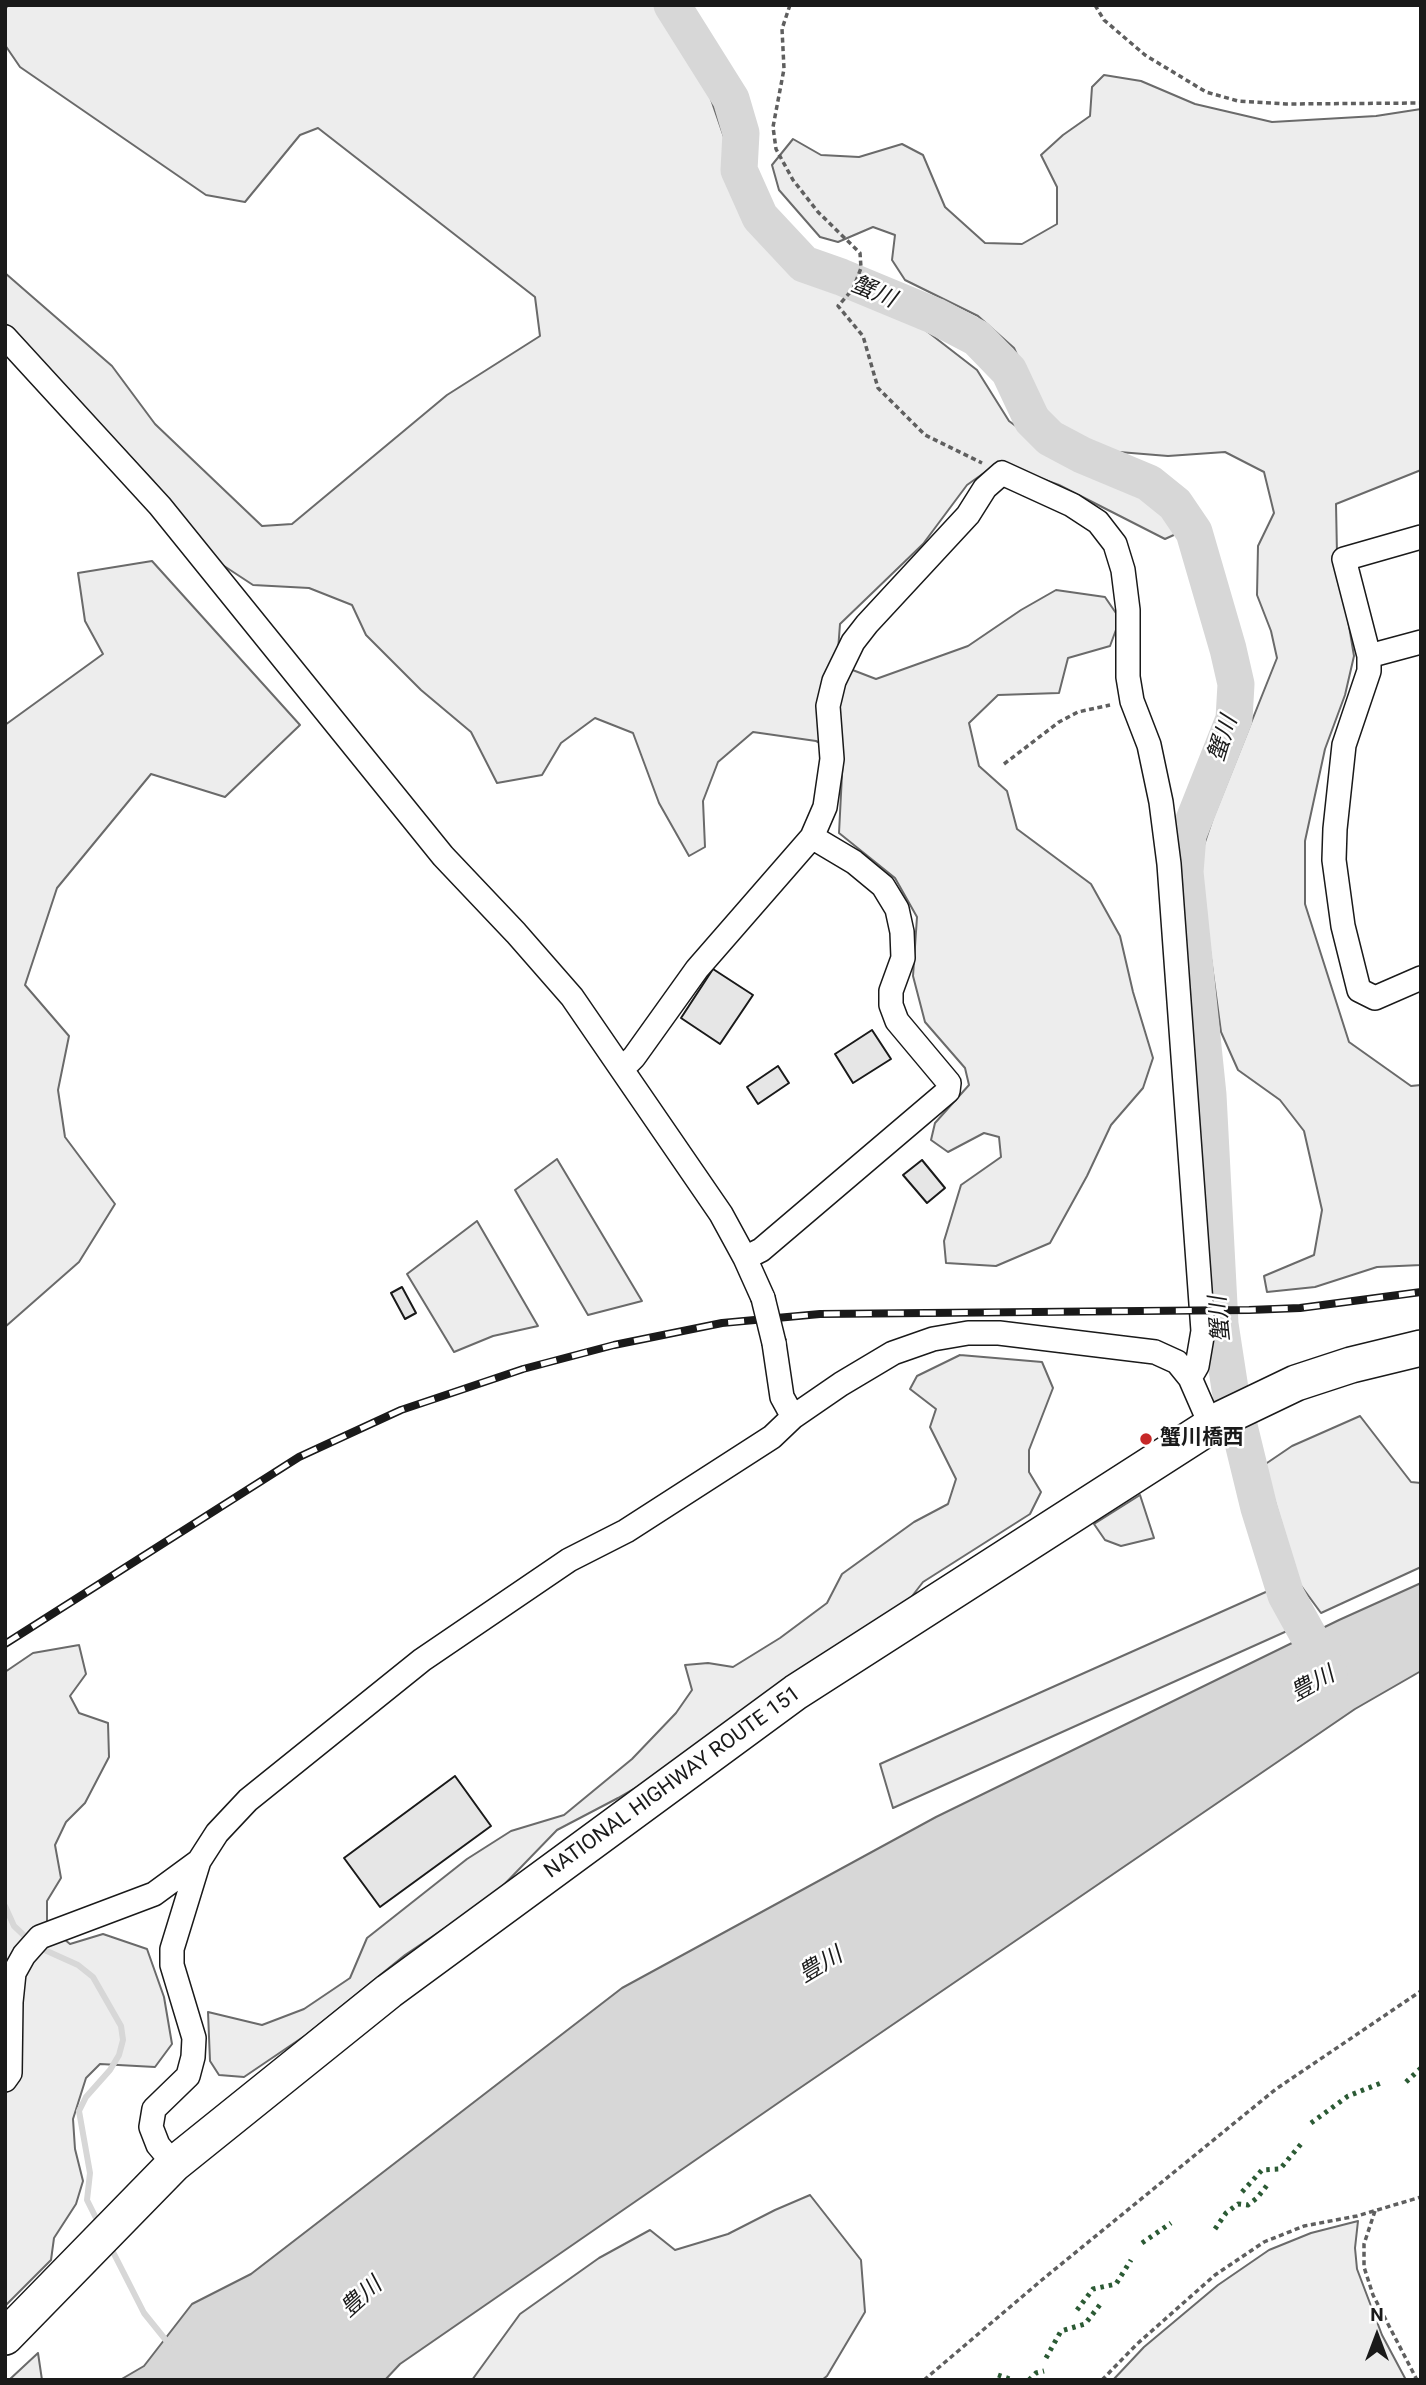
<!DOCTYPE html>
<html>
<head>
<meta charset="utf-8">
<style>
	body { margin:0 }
	#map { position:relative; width:1426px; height:2385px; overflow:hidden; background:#fff; font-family:Roboto,sans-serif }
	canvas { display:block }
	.frame { position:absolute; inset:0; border:7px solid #1a1a1a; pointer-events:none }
	.north { position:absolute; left:1342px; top:2301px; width:70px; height:70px; -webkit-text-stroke:5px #fff; paint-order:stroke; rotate:0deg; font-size:19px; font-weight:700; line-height:28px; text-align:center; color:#1a1a1a }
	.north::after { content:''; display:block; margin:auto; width:24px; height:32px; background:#1a1a1a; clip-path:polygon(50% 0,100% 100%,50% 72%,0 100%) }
</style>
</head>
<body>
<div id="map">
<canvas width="1426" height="2385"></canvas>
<div class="frame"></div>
<div class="north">N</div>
</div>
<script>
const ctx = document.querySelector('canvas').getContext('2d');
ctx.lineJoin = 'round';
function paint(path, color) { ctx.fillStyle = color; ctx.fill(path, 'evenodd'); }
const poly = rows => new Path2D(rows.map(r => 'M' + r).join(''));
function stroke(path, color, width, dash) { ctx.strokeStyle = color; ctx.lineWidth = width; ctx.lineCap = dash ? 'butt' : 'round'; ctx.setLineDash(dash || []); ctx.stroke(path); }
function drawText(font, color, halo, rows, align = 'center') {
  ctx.font = font + ' Roboto,"Noto Sans JP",sans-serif'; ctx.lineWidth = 5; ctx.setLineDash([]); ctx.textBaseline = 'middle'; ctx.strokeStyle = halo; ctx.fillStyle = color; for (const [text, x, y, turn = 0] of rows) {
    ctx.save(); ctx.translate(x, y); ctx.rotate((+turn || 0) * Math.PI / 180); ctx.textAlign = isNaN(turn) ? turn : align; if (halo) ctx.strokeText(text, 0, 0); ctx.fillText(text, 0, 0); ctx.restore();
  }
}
const green = poly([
	[8,5,655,5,705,82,725,140,727,177,762,231,796,268,818,282,924,329,977,370,1009,421,1063,461,1142,496,1170,519,1176,534,1165,539,1059,485,998,463,967,485,923,544,840,624,837,664,876,679,968,646,1021,610,1056,590,1105,597,1120,619,1110,646,1068,658,1059,693,998,695,969,723,979,766,1007,791,1017,829,1091,884,1120,936,1133,992,1153,1058,1143,1088,1111,1125,1087,1176,1050,1243,996,1266,946,1263,944,1241,961,1185,1001,1157,999,1137,984,1133,948,1152,931,1140,935,1123,969,1085,965,1068,925,1022,913,976,917,917,895,878,839,833,843,755,816,741,753,732,718,762,703,801,705,847,689,856,659,803,633,733,595,718,561,743,542,775,497,783,471,732,421,690,366,635,352,605,309,588,253,585,218,562,154,482,5,323,5,273,112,366,155,424,262,526,292,524,447,395,540,336,535,297,318,128,300,135,245,202,206,195,20,67,5,45,5,10,8,5],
	[1104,75,1141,81,1195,104,1272,122,1376,116,1421,109,1421,470,1336,504,1337,554,1354,656,1345,695,1325,749,1305,841,1305,904,1349,1042,1411,1086,1421,1085,1421,1265,1377,1267,1315,1287,1267,1292,1264,1276,1314,1255,1322,1210,1304,1131,1280,1100,1238,1070,1221,1032,1198,863,1213,818,1277,658,1271,631,1257,595,1258,546,1274,513,1264,472,1225,452,1168,456,1107,451,1064,433,1036,397,1014,348,978,316,905,280,892,260,895,235,873,227,838,242,820,237,779,190,772,165,793,139,821,155,859,157,902,144,923,155,945,207,985,243,1022,244,1057,224,1057,187,1041,155,1063,135,1090,116,1092,87,1104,75],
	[152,561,300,725,225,797,151,774,57,888,25,985,69,1036,58,1090,65,1137,115,1204,79,1262,5,1327,5,725,103,654,85,621,78,573,152,561],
	[557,1159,642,1301,588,1315,515,1190,557,1159],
	[477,1221,538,1326,493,1336,454,1352,407,1274,477,1221],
	[960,1355,1042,1362,1053,1388,1029,1450,1029,1472,1041,1492,1030,1514,923,1582,906,1604,678,1763,618,1798,557,1830,494,1895,405,1955,306,2035,244,2077,219,2075,210,2061,208,2012,262,2025,304,2009,350,1978,367,1938,467,1859,511,1831,564,1815,632,1759,676,1713,692,1690,685,1665,708,1663,733,1667,780,1638,827,1603,842,1574,914,1522,948,1504,956,1479,930,1427,936,1409,910,1389,917,1376,960,1355],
	[1360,1416,1411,1482,1421,1483,1421,1567,1321,1613,1299,1583,1264,1465,1292,1446,1360,1416],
	[1140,1495,1154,1538,1121,1546,1105,1540,1094,1524,1140,1495],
	[1268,1591,1287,1631,893,1808,880,1764,1268,1591],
	[79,1645,86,1674,70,1696,79,1713,108,1723,109,1757,85,1803,66,1822,55,1845,61,1878,47,1901,47,1925,70,1944,103,1934,147,1949,164,1997,172,2044,155,2067,100,2064,86,2078,73,2119,75,2149,83,2181,76,2204,54,2238,51,2260,5,2306,5,1672,33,1653,79,1645],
	[810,2195,861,2260,865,2312,827,2376,822,2380,472,2380,520,2314,599,2258,650,2230,675,2250,728,2234,775,2210,810,2195],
	[1358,2221,1355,2248,1357,2269,1382,2335,1406,2380,1113,2380,1144,2347,1218,2285,1269,2250,1311,2233,1358,2221],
	[38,2353,42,2380,9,2380,38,2353]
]);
paint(green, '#ededed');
stroke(green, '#6a6a6a', 2);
const water = poly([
	[1421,1583,1421,1671,1355,1709,794,2092,400,2364,385,2380,120,2380,144,2366,192,2304,251,2274,622,1988,936,1817,1339,1620,1421,1583]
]);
paint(water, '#d7d7d7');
stroke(water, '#6a6a6a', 2);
stroke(poly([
	[5,1906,14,1926,30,1941],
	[38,1947,78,1965,93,1977,121,2026,123,2040,119,2055,110,2070,86,2097,79,2111,90,2173,87,2200,99,2224],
	[110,2246,144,2313,169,2344]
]), '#d7d7d7', 6);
stroke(poly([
	[672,5,731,99,741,133,739,170,760,217,804,264,841,277,935,316,977,338,1009,371,1032,420,1050,438,1082,455,1149,483,1175,504,1194,532,1228,649,1236,684,1234,719,1188,835,1185,872,1208,1095,1220,1324,1230,1389,1259,1508,1286,1595,1329,1673]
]), '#d7d7d7', 37);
const building = poly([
	[713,969,753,995,720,1044,681,1018,713,969],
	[872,1030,891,1059,853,1083,835,1054,872,1030],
	[778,1066,789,1083,758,1104,747,1087,778,1066],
	[922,1160,945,1188,927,1203,903,1175,922,1160],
	[402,1287,416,1313,405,1319,391,1293,402,1287],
	[455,1776,491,1826,380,1907,344,1858,455,1776]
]);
paint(building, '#e6e6e6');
stroke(building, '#1a1a1a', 2);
const minor = poly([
	[5,337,160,506,443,856,516,933,572,997,721,1214,745,1258,763,1298],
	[1421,642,1369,656,1369,671,1344,745,1335,829,1334,860,1343,926,1359,990,1375,998,1421,978],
	[1369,656,1344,559,1421,537],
	[623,1068,634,1057,697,969,812,837,825,807,832,759,828,706,834,681,853,642,867,624,968,515,985,488,1002,473,1072,505,1098,522,1115,544,1123,570,1128,610,1128,677,1132,701,1149,745,1161,802,1169,864,1203,1331,1197,1366,1190,1378],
	[745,1258,761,1250,948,1091,949,1083,897,1021,891,1005,891,991,903,958,902,932,897,909,883,886,854,862,812,837],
	[774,1343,782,1397,793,1417],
	[5,2080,10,2073,11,2002,14,1973,24,1955,40,1937,154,1894,199,1861],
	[174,2164,158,2145,151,2127,154,2109,188,2076,193,2057,194,2038,172,1965,172,1949,199,1861,217,1833,248,1800,422,1660,569,1560,626,1531,772,1437,793,1417,841,1384,893,1353,933,1339,968,1333,999,1333,1155,1352,1177,1362,1190,1378,1211,1426]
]);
const highway = poly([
	[5,2337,174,2164,389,1991,796,1692,1223,1418,1296,1383,1351,1365,1421,1348]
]);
stroke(minor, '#1a1a1a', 26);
stroke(highway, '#1a1a1a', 38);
stroke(poly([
	[790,5,782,29,784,69,773,127,776,149,793,180,818,212,860,253,861,268,853,289,838,306,863,336,878,388,925,435,982,463],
	[1095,5,1104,20,1145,55,1206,92,1238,101,1286,104,1421,103],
	[1004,764,1059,722,1078,712,1110,705],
	[1375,2211,1364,2244,1364,2267,1373,2295,1417,2380],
	[924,2380,1043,2279,1276,2089,1421,1991],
	[1102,2380,1137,2344,1215,2275,1264,2242,1304,2226,1357,2216,1421,2197]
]), '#5f5f5f', 3.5, [5, 3.5]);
stroke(minor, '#fff', 23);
stroke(highway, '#fff', 35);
const rail = poly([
	[5,1644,299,1457,401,1410,523,1369,614,1345,722,1323,820,1314,1249,1310,1300,1308,1421,1292]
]);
stroke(rail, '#1a1a1a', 8);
stroke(rail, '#fff', 5, [16]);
const minorBridge = poly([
	[763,1298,774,1343]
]);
stroke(minorBridge, '#1a1a1a', 26, []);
stroke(minorBridge, '#fff', 23);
stroke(poly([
	[1406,2082,1421,2068],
	[1311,2123,1348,2096,1381,2083],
	[1242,2192,1262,2170,1280,2169,1301,2144],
	[1215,2229,1226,2213,1238,2204,1248,2205,1257,2198,1268,2184],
	[1142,2243,1171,2223],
	[1077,2310,1093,2289,1116,2284,1131,2260],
	[1046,2358,1061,2331,1085,2324,1102,2302],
	[998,2375,1013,2380],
	[1029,2380,1036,2373,1044,2371]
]), '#2b5a34', 5, [3.5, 5]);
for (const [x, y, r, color] of [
	[1146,1439,7,"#c62828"]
]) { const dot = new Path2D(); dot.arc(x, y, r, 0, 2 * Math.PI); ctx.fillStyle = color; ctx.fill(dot); stroke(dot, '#fff', 2.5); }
drawText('bold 21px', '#1a1a1a', '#fff', [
	["蟹川橋西",1160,1439]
], 'left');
drawText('21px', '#1a1a1a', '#fff', [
	["NATIONAL HIGHWAY ROUTE 151",673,1783,-36]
]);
drawText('italic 23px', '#1a1a1a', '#fff', [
	["蟹川",873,293,23],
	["蟹川",1224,739,-72],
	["蟹川",1221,1319,-95],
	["豊川",1313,1685,-29],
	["豊川",821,1966,-31],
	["豊川",362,2298,-42]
]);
</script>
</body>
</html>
